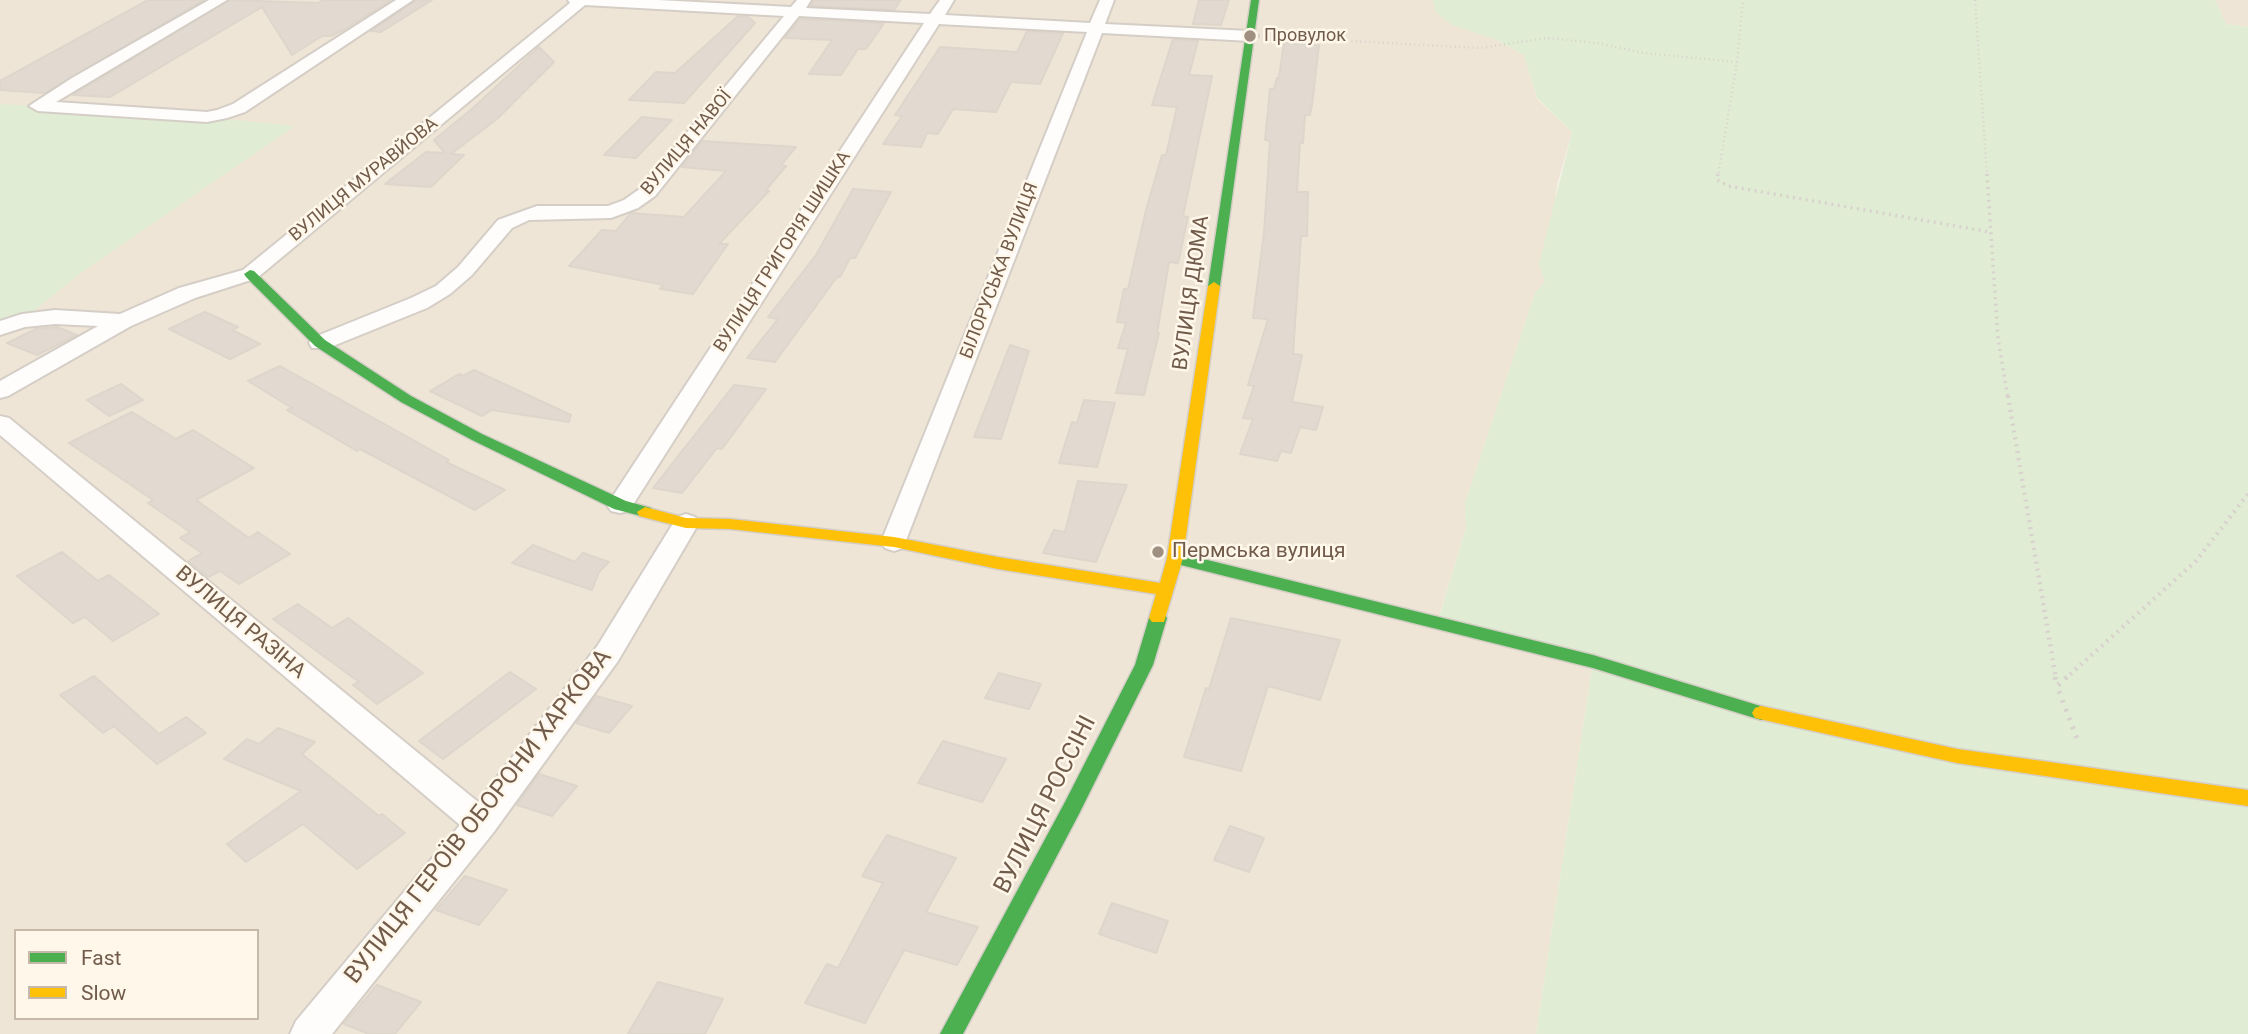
<!DOCTYPE html>
<html>
<head>
<meta charset="utf-8">
<style>
	body { margin:0 }
	#map { position:relative; width:2248px; height:1034px; overflow:hidden; background:#f6f2e9; font-family:Roboto,sans-serif }
	canvas { display:block }
	.legend { position:absolute; left:14px; top:929px; width:245px; height:91px; box-sizing:border-box; background:#fef7ea; border:2px solid #c6b9aa; margin:0; padding:9px 12px; list-style:none; font-size:21px; color:#715b4b }
	.legend li { display:flex; align-items:center; gap:14px; height:35px }
	.legend b { width:35px; border:2px solid #c6b9aa }
</style>
</head>
<body>
<div id="map">
<canvas width="2248" height="1034"></canvas>
<ul class="legend">
<li><b style="height:9px;background:#4caf50"></b>Fast</li>
<li><b style="height:9px;background:#ffc107"></b>Slow</li>
</ul>
</div>
<script>
const ctx = document.querySelector('canvas').getContext('2d');
ctx.lineJoin = 'round';
function paint(path, color) { ctx.fillStyle = color; ctx.fill(path, 'evenodd'); }
const poly = rows => new Path2D(rows.map(r => 'M' + r).join(''));
function stroke(path, color, width, dash) { ctx.strokeStyle = color; ctx.lineWidth = width; ctx.lineCap = dash ? 'butt' : 'round'; ctx.setLineDash(dash || []); ctx.stroke(path); }
function drawText(font, color, halo, rows, align = 'center') {
  ctx.font = font + ' Roboto,sans-serif'; ctx.lineWidth = 5; ctx.setLineDash([]); ctx.textBaseline = 'middle'; ctx.strokeStyle = halo; ctx.fillStyle = color; for (const [text, x, y, turn = 0] of rows) {
    ctx.save(); ctx.translate(x, y); ctx.rotate((+turn || 0) * Math.PI / 180); ctx.textAlign = isNaN(turn) ? turn : align; if (halo) ctx.strokeText(text, 0, 0); ctx.fillText(text, 0, 0); ctx.restore();
  }
}
paint(poly([
	[0,0,1433,0,1435,11,1452,25,1497,40,1524,55,1537,99,1572,132,1557,185,1545,282,1535,293,1465,503,1466,528,1437,623,1593,662,1536,1034,0,1034],
	[16,931,257,931,257,1018,16,1018],
	[2215,0,2248,0,2248,27,2226,24]
]), '#efe5d7');
paint(poly([
	[1433,0,2215,0,2226,24,2248,27,2248,1034,1536,1034,1593,662,1437,624,1466,528,1465,503,1535,293,1545,282,1539,264,1572,132,1537,98,1524,55,1497,40,1452,25,1435,11],
	[0,104,207,117,295,126,78,275,22,321,0,328]
]), '#e1ecd4');
const building = poly([
	[148,0,204,0,45,93,0,90,0,81,148,0],
	[229,0,318,3,323,0,391,0,345,29,331,36,322,36,292,55,262,7,110,97,73,95,229,0],
	[416,0,432,0,381,32,371,31,416,0],
	[814,0,901,0,894,10,811,6,814,0],
	[1199,0,1229,0,1221,25,1193,24,1199,0],
	[738,16,748,17,755,23,684,103,629,100,656,72,675,73,738,16],
	[800,19,884,23,866,49,858,49,841,75,809,74,832,40,785,38,800,19],
	[1027,31,1063,33,1040,84,1011,82,996,112,953,109,938,134,927,133,921,147,883,144,902,116,895,115,940,47,1017,52,1027,31],
	[1173,39,1198,41,1189,75,1212,76,1183,216,1188,217,1178,263,1169,262,1157,333,1159,333,1144,395,1116,393,1128,349,1118,348,1126,323,1117,322,1124,289,1128,289,1146,210,1162,155,1166,155,1177,107,1152,105,1173,39],
	[1284,43,1319,45,1312,105,1310,115,1305,115,1303,143,1300,142,1297,192,1308,192,1307,236,1301,236,1293,354,1302,355,1292,402,1323,407,1316,430,1300,427,1291,453,1281,451,1277,461,1240,454,1253,419,1243,418,1254,386,1248,385,1268,319,1253,318,1264,233,1270,141,1265,140,1270,89,1274,89,1277,78,1279,78,1284,43],
	[539,47,554,62,497,119,451,154,464,155,431,187,385,184,426,152,445,153,434,140,473,108,539,47],
	[642,117,672,120,636,158,604,155,642,117],
	[702,141,796,147,781,165,786,166,766,190,769,191,719,244,728,244,693,294,660,289,664,285,569,266,602,230,616,231,631,213,684,217,726,171,682,167,702,141],
	[853,189,891,192,855,258,850,258,840,277,837,277,775,362,747,358,778,319,768,317,816,255,853,189],
	[205,312,238,327,232,330,260,344,230,359,169,329,205,312],
	[57,327,77,335,37,355,7,343,36,329,57,327],
	[1010,345,1029,351,1001,439,974,437,1010,345],
	[280,366,449,460,446,462,505,490,475,510,360,449,357,451,287,410,292,408,248,381,280,366],
	[474,370,571,415,569,422,492,410,482,416,430,391,459,374,463,376,474,370],
	[121,384,143,400,109,416,87,400,121,384],
	[734,385,766,389,722,449,717,448,682,493,653,488,734,385],
	[1084,400,1115,403,1097,467,1059,463,1072,422,1077,423,1084,400],
	[132,412,176,439,193,430,254,468,196,500,249,538,258,532,290,554,239,584,220,571,208,577,188,561,202,553,180,538,190,532,148,503,153,500,69,443,132,412],
	[1078,481,1127,485,1096,562,1043,553,1054,530,1065,532,1078,481],
	[533,545,575,562,583,553,609,562,599,572,592,590,512,563,533,545],
	[62,552,98,581,109,575,159,614,113,641,85,617,73,623,17,576,62,552],
	[298,604,332,628,348,618,423,673,377,704,353,685,359,682,273,619,298,604],
	[1231,618,1340,640,1320,700,1268,686,1241,771,1184,757,1206,688,1209,689,1231,618],
	[510,672,536,689,443,759,419,741,510,672],
	[999,673,1041,684,1029,709,985,698,999,673],
	[94,676,159,734,186,717,206,733,157,764,114,726,103,733,60,695,94,676],
	[596,696,632,706,609,733,576,723,596,696],
	[278,728,315,742,302,754,379,816,382,814,405,833,357,869,303,824,246,862,227,844,301,791,224,759,247,739,259,744,278,728],
	[943,741,1006,759,982,802,918,783,943,741],
	[539,774,577,786,552,816,517,805,539,774],
	[1230,826,1264,838,1249,872,1214,860,1230,826],
	[887,835,956,858,926,912,978,927,957,965,904,950,865,1023,805,1003,827,964,838,968,883,883,862,876,887,835],
	[465,876,507,890,479,925,436,910,465,876],
	[1112,903,1168,921,1156,953,1099,934,1112,903],
	[658,982,723,999,705,1034,628,1034,658,982],
	[377,985,421,1002,395,1034,369,1034,344,1024,377,985]
]);
paint(building, '#e2dad1');
stroke(building, '#ded5cb', 2);
const street = poly([
	[209,0,227,0,56,102,207,112,217,110,233,104,396,0,413,0,245,112,227,118,207,122,38,111,29,106,72,78,209,0],
	[568,0,658,0,791,7,797,0,811,0,806,8,930,14,940,0,954,0,945,15,1090,23,1100,0,1114,0,1105,24,1250,31,1258,36,1250,41,1102,33,903,548,894,551,885,548,881,542,1087,32,939,24,629,511,620,513,611,511,607,505,924,23,799,16,655,196,638,208,611,218,529,220,512,228,472,275,450,294,427,308,328,348,312,348,309,343,312,338,411,298,436,286,458,267,498,220,537,206,608,206,624,200,641,188,784,16,585,5,257,278,195,298,131,326,8,396,0,398,0,381,98,326,55,324,25,327,0,335,0,321,22,314,55,310,120,314,179,288,243,270,570,3,568,0],
	[0,416,9,418,478,802,598,645,677,517,686,514,695,517,699,523,618,661,493,833,332,1034,290,1034,296,1021,460,825,0,435,0,416]
]);
const fast = poly([
	[1251,0,1259,0,1220,286,1214,290,1208,286,1251,0],
	[250,270,254,271,325,340,411,396,482,434,626,501,651,508,653,512,645,517,614,509,472,440,401,402,315,346,246,277,244,274,250,270],
	[1175,552,1593,655,1767,708,1770,713,1767,718,1761,720,1593,668,1169,562,1167,558,1169,554,1175,552],
	[1158,612,1164,614,1167,618,1153,665,1079,814,963,1034,940,1034,1065,802,1135,665,1149,618,1152,614,1158,612]
]);
const slow = poly([
	[1214,282,1220,286,1183,558,1164,622,1152,622,1149,618,1156,594,998,569,894,547,730,529,686,528,639,516,637,512,645,507,686,518,730,519,894,537,998,557,1160,583,1167,558,1208,286,1214,282],
	[1761,706,1957,749,2248,790,2248,806,1957,763,1755,718,1752,713,1755,708,1761,706]
]);
stroke(street, '#d4cec6', 4);
stroke(fast, '#d4cec6', 3);
stroke(slow, '#d4cec6', 3);
stroke(poly([
	[1975,0,1987,176],
	[1275,37,1480,48,1547,38,1597,43,1644,53,1737,62,1718,176],
	[1737,62,1743,0]
]), '#d8d2cd', 2.5, [1, 3.5]);
stroke(poly([
	[1718,174,1717,180,1728,186,1990,232],
	[1987,174,1998,339,2008,398]
]), '#d8d2cd', 3.5, [2, 4.5]);
stroke(poly([
	[2008,396,2056,679],
	[2065,679,2196,561,2248,494]
]), '#d8d2cd', 4.5, [2, 5]);
stroke(poly([
	[2055,677,2057,686],
	[2067,677,2057,686,2078,741]
]), '#d8d2cd', 5, [2.5, 7]);
paint(street, '#fefdfc');
paint(fast, '#4caf50');
paint(slow, '#ffc107');
for (const [x, y, r, color] of [
	[1250,36,7,"#a09082"],
	[1158,552,7,"#a09082"]
]) { const dot = new Path2D(); dot.arc(x, y, r, 0, 2 * Math.PI); ctx.fillStyle = color; ctx.fill(dot); stroke(dot, '#fef7ea', 2.5); }
drawText('18px', '#715b4b', '#fef7ea', [
	["Провулок",1264,36]
], 'left');
drawText('18px', '#715b4b', '#fef7ea', [
	["ВУЛИЦЯ НАВОЇ",687,143,-50],
	["ВУЛИЦЯ МУРАВЙОВА",364,180,-39],
	["ВУЛИЦЯ ГРИГОРІЯ ШИШКА",783,252,-57],
	["БІЛОРУСЬКА ВУЛИЦЯ",1000,271,-69]
]);
drawText('21px', '#715b4b', '#fef7ea', [
	["ВУЛИЦЯ ДЮМА",1192,293,-82],
	["ВУЛИЦЯ РАЗІНА",240,623,40]
]);
drawText('21px', '#715b4b', '#fef7ea', [
	["Пермська вулиця",1172,552]
], 'left');
drawText('24px', '#715b4b', '#fef7ea', [
	["ВУЛИЦЯ РОССІНІ",1046,805,-63],
	["ВУЛИЦЯ ГЕРОЇВ ОБОРОНИ ХАРКОВА",479,817,-52]
]);
</script>
</body>
</html>
